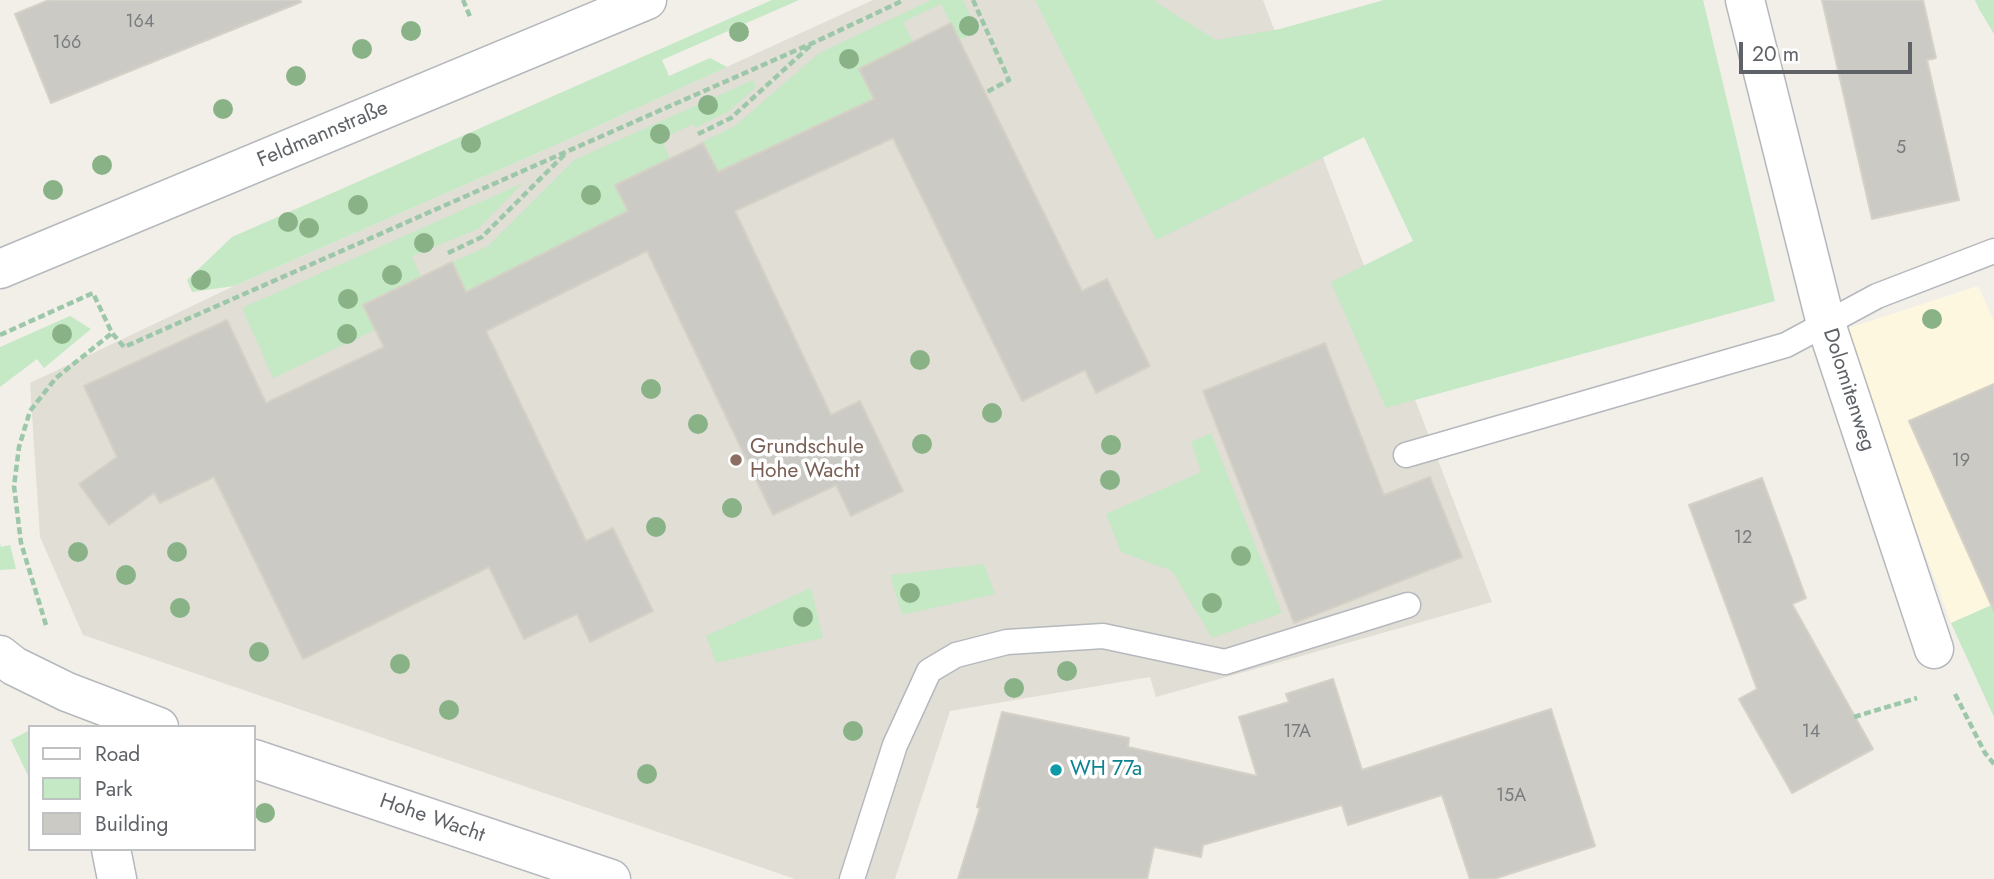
<!DOCTYPE html>
<html>
<head>
<meta charset="utf-8">
<style>
	body { margin:0 }
	#map { position:relative; width:1994px; height:879px; overflow:hidden; background:#f1efe8; font-family:Jost,sans-serif }
	canvas { display:block }
	.legend { position:absolute; left:28px; top:725px; width:228px; height:126px; box-sizing:border-box; background:#fff; border:2px solid #bfc1c3; margin:0; padding:9px 12px; list-style:none; font-size:21px; color:#5f6368 }
	.legend li { display:flex; align-items:center; gap:14px; height:35px }
	.legend b { width:35px; border:2px solid #bfc1c3 }
	.scale { position:absolute; left:1739px; top:42px; width:173px; height:32px; box-sizing:border-box; border:4px solid #5f6368; border-top:0; padding-left:9px; font-size:21px; line-height:24px; white-space:nowrap; color:#5f6368; -webkit-text-stroke:5px #fff; paint-order:stroke }
</style>
</head>
<body>
<div id="map">
<canvas width="1994" height="879"></canvas>
<ul class="legend">
<li><b style="height:9px;background:#fff"></b>Road</li>
<li><b style="height:19px;background:#c5e8c5"></b>Park</li>
<li><b style="height:19px;background:#cccac5"></b>Building</li>
</ul>
<div class="scale">20 m</div>
</div>
<script>
const ctx = document.querySelector('canvas').getContext('2d');
ctx.lineJoin = 'round';
function paint(path, color) { ctx.fillStyle = color; ctx.fill(path, 'evenodd'); }
const poly = rows => new Path2D(rows.map(r => 'M' + r).join(''));
function stroke(path, color, width, dash) { ctx.strokeStyle = color; ctx.lineWidth = width; ctx.lineCap = dash ? 'butt' : 'round'; ctx.setLineDash(dash || []); ctx.stroke(path); }
function drawText(font, color, halo, rows, align = 'center') {
  ctx.font = font + ' Jost,sans-serif'; ctx.lineWidth = 7; ctx.setLineDash([]); ctx.textBaseline = 'middle'; ctx.strokeStyle = halo; ctx.fillStyle = color; for (const [text, x, y, turn = 0] of rows) {
    ctx.save(); ctx.translate(x, y); ctx.rotate((+turn || 0) * Math.PI / 180); ctx.textAlign = isNaN(turn) ? turn : align; if (halo) ctx.strokeText(text, 0, 0); ctx.fillText(text, 0, 0); ctx.restore();
  }
}
paint(poly([
	[1978,286,1994,321,1994,604,1951,623,1855,364,1846,329]
]), '#fef7e0');
paint(poly([
	[873,0,1263,0,1492,602,1156,697,1150,677,950,711,895,879,795,879,83,635,40,537,30,383,234,286,565,141]
]), '#e1ded6');
paint(poly([
	[772,0,799,0,662,60,669,76,710,58,727,67,565,141,234,286,192,292,187,280,232,237],
	[931,0,963,0,978,32,959,40,941,4,903,22,913,42,859,69,874,99,717,172,702,142,735,126,819,53],
	[1035,0,1155,0,1157,3,1216,40,1280,29,1384,0,1703,0,1775,301,1386,408,1331,282,1413,241,1364,137,1156,240],
	[1975,0,1994,0,1994,34,1979,9],
	[753,80,756,87,728,112,695,128,693,124,661,139,670,158,616,185,628,211,467,292,453,262,488,246,574,160],
	[523,183,478,229,412,256,421,277,363,305,375,330,273,378,242,308],
	[70,316,91,329,44,368,37,359,0,387,0,347],
	[1211,433,1282,613,1212,638,1172,571,1121,552,1106,514,1201,472,1191,442],
	[0,543,1,547,10,545,16,569,0,570],
	[984,564,995,594,902,615,890,575],
	[811,588,823,638,716,663,706,636],
	[1994,604,1994,717,1951,623],
	[30,730,30,780,11,740]
]), '#c5e8c5');
const building = poly([
	[49,0,300,0,301,2,51,103,15,14,49,0],
	[1822,0,1923,0,1936,58,1927,60,1959,200,1872,219,1822,0],
	[951,23,1082,291,1107,279,1150,366,1096,393,1085,370,1022,401,893,138,735,211,831,415,860,401,903,491,851,516,836,485,773,515,647,251,486,331,586,541,613,528,653,611,590,642,577,614,524,639,489,567,303,659,214,477,160,503,154,493,109,525,79,484,117,457,84,386,227,320,266,403,384,347,363,305,452,262,466,292,628,211,615,185,703,143,718,172,874,99,859,69,951,23],
	[1325,343,1384,495,1430,477,1462,557,1294,623,1203,391,1325,343],
	[1994,384,1994,611,1909,421,1994,384],
	[1762,478,1806,598,1792,604,1873,749,1792,793,1739,699,1757,689,1689,505,1762,478],
	[1333,679,1362,770,1551,709,1595,846,1494,879,1470,879,1442,795,1348,825,1342,805,1203,845,1201,857,1154,847,1147,879,958,879,980,808,977,807,1002,712,1129,738,1128,747,1257,776,1239,717,1289,702,1286,694,1333,679]
]);
paint(building, '#cccac5');
stroke(building, '#d6d1c6', 2);
const service = poly([
	[1406,455,1786,345,1877,296,1994,251],
	[852,879,895,745,929,671,956,655,1007,642,1103,636,1225,662,1408,605]
]);
const minor = poly([
	[1745,0,1826,324,1934,649],
	[0,655,14,666,67,692,159,727],
	[254,759,611,879],
	[111,849,117,879]
]);
const tertiary = poly([
	[0,269,647,0]
]);
stroke(service, '#b5b8bc', 27);
stroke(minor, '#b5b8bc', 41);
stroke(tertiary, '#b5b8bc', 41);
stroke(poly([
	[463,0,471,19],
	[973,0,1009,80,985,93],
	[698,134,731,118,811,45],
	[448,253,482,237,565,154],
	[0,335,93,293,112,333,124,347,815,42,904,0],
	[46,625,21,543,14,486,19,447,30,411,56,378,112,333],
	[1955,694,1985,753,1994,764],
	[1854,717,1917,698]
]), '#9cc7a9', 4.5, [7, 3.5]);
stroke(service, '#fff', 24);
stroke(minor, '#fff', 38);
stroke(tertiary, '#fff', 38);
ctx.fillStyle = '#89b387';
for (const [x, y] of [
	[969,26],
	[411,31],
	[739,32],
	[362,49],
	[849,59],
	[296,76],
	[708,105],
	[223,109],
	[660,134],
	[471,143],
	[102,165],
	[53,190],
	[591,195],
	[358,205],
	[288,222],
	[309,228],
	[424,243],
	[392,275],
	[201,280],
	[348,299],
	[1932,319],
	[62,334],
	[347,334],
	[920,360],
	[651,389],
	[992,413],
	[698,424],
	[922,444],
	[1111,445],
	[1110,480],
	[732,508],
	[656,527],
	[78,552],
	[177,552],
	[1241,556],
	[126,575],
	[910,593],
	[1212,603],
	[180,608],
	[803,617],
	[259,652],
	[400,664],
	[1067,671],
	[1014,688],
	[449,710],
	[853,731],
	[647,774],
	[265,813]
]) { ctx.beginPath(); ctx.arc(x, y, 10, 0, 2 * Math.PI); ctx.fill(); }
for (const [x, y, r, color] of [
	[736,460,7,"#8d6e63"],
	[1056,770,7,"#0f9aa8"]
]) { const dot = new Path2D(); dot.arc(x, y, r, 0, 2 * Math.PI); ctx.fillStyle = color; ctx.fill(dot); stroke(dot, '#fff', 2.5); }
drawText('18px', '#7a7d7f', null, [
	["164",140,23],
	["166",67,44],
	["5",1901,149],
	["19",1961,462],
	["12",1743,539],
	["17A",1297,733],
	["14",1811,733],
	["15A",1511,797]
]);
drawText('21px', '#5f6368', '#fff', [
	["Feldmannstraße",323,135,-23],
	["Dolomitenweg",1848,390,72],
	["Hohe Wacht",432,819,19]
]);
drawText('21px', '#785e54', '#fff', [
	["Grundschule",750,448],
	["Hohe Wacht",750,472]
], 'left');
drawText('21px', '#0d838f', '#fff', [
	["WH 77a",1070,770]
], 'left');
</script>
</body>
</html>
